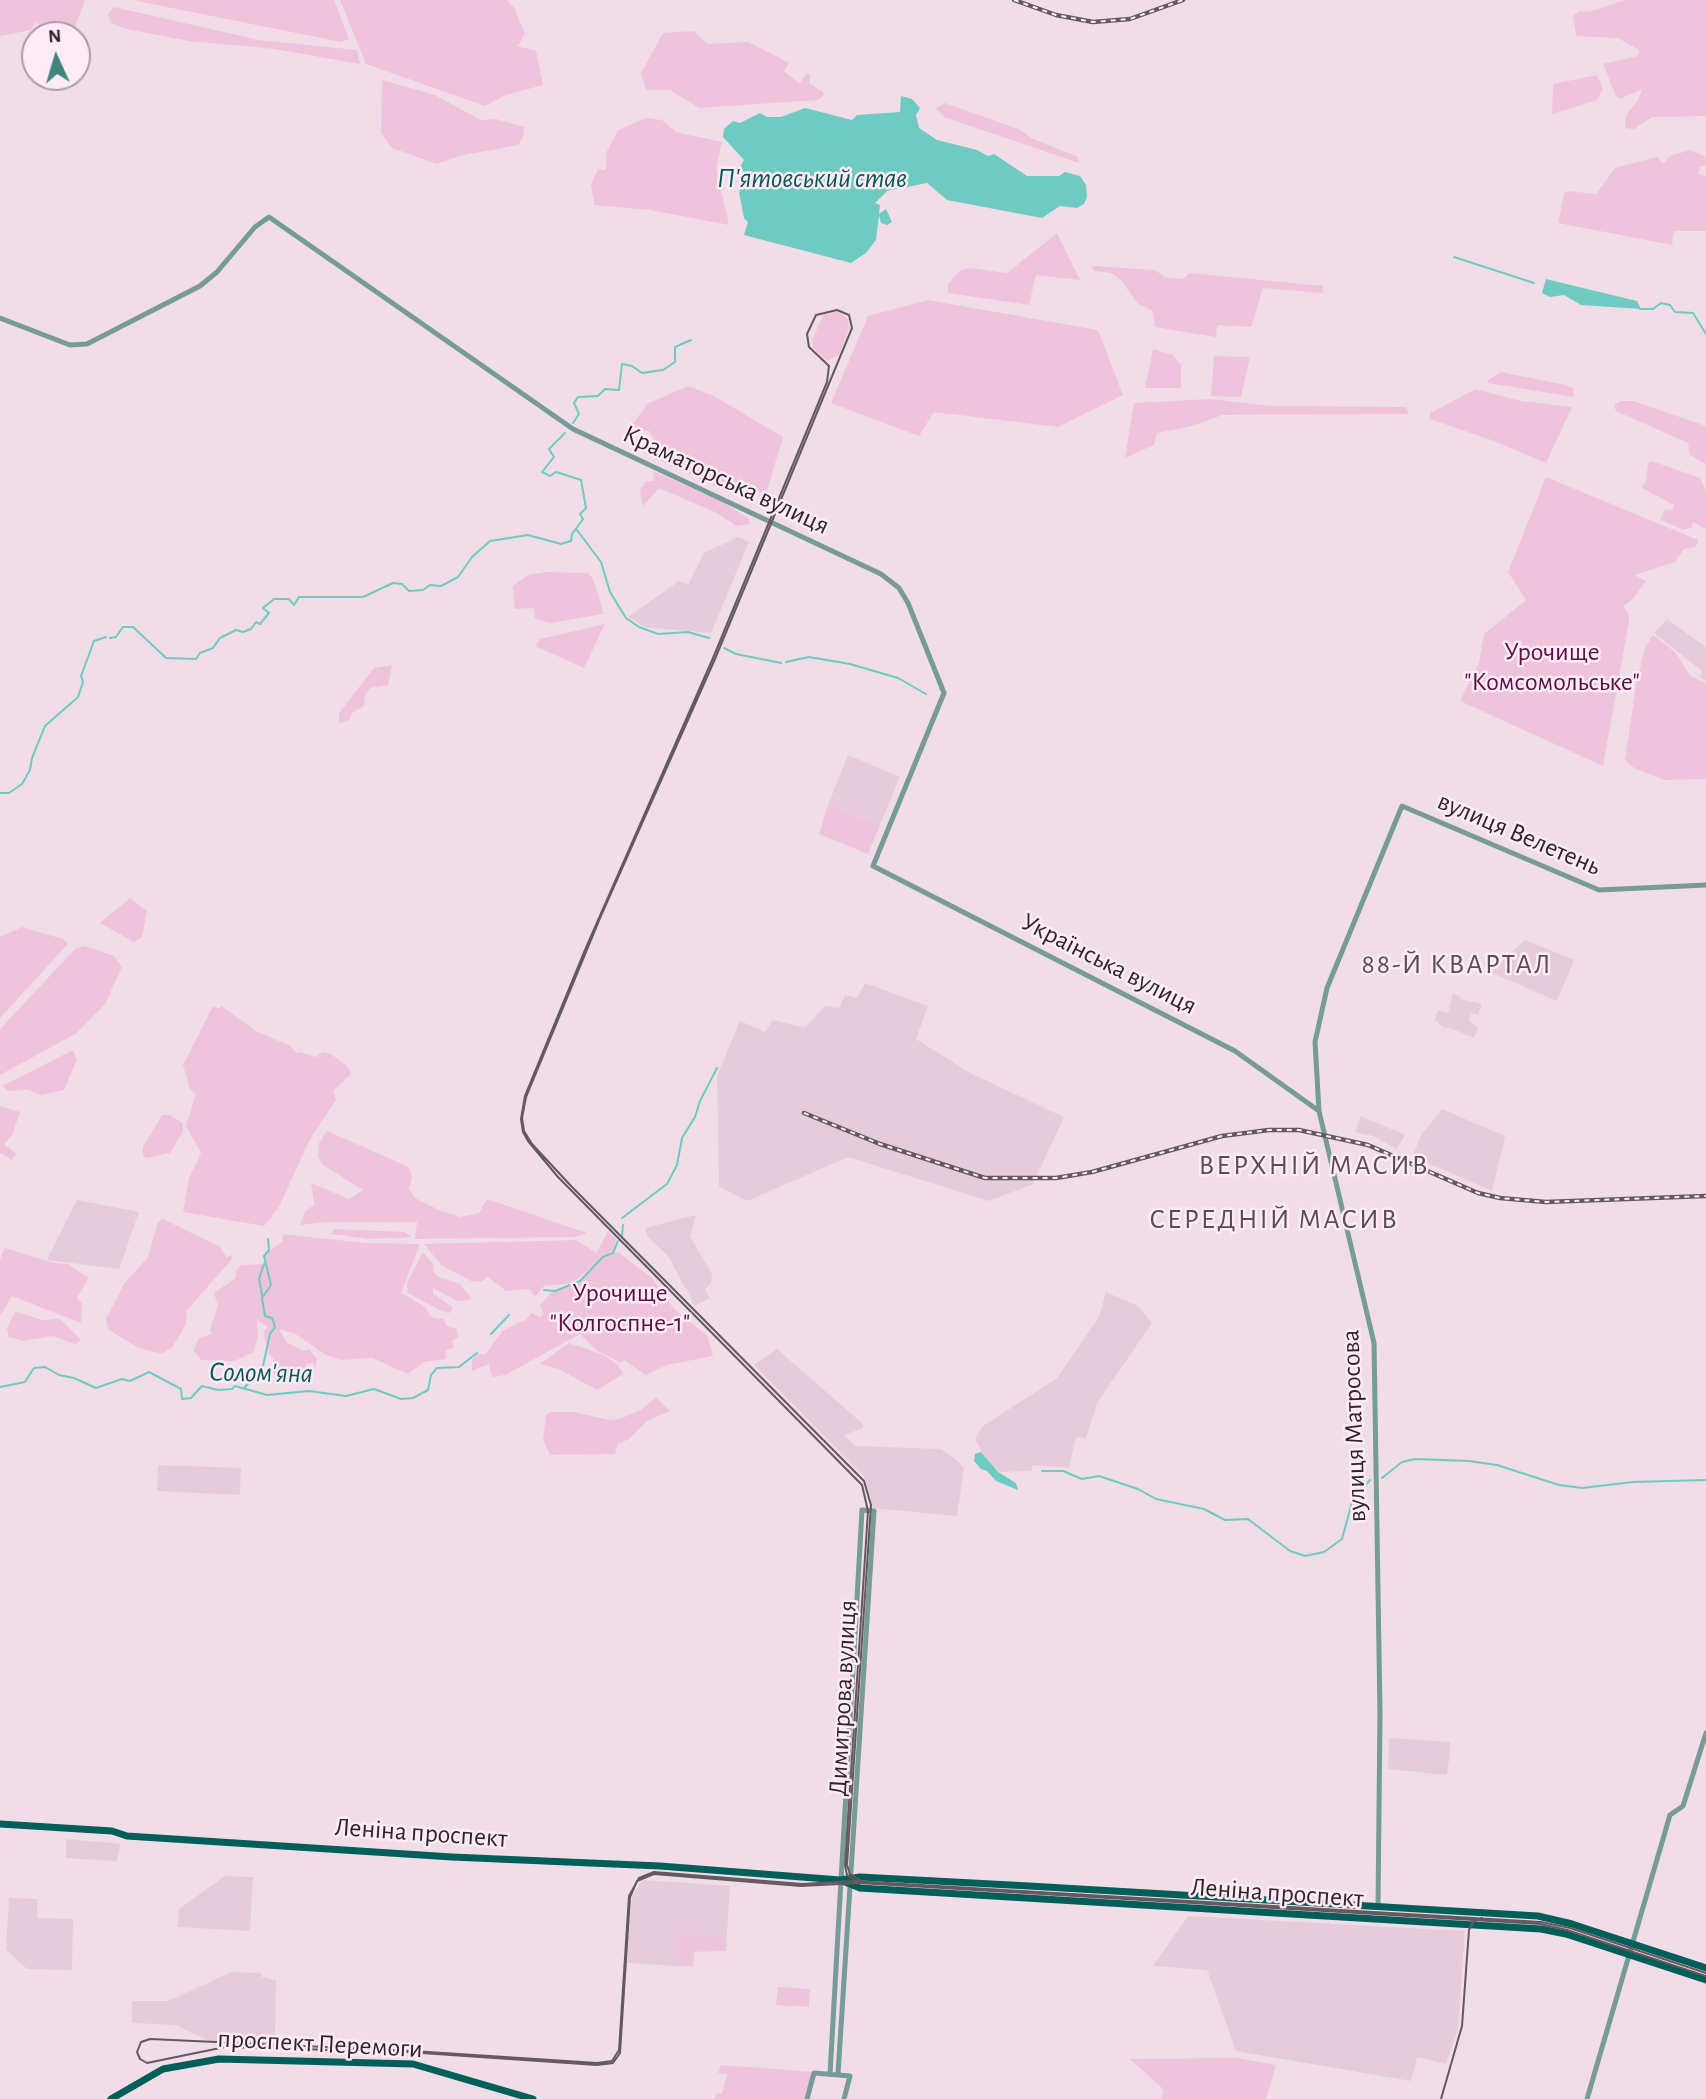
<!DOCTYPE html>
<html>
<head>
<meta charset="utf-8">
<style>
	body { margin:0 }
	#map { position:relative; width:1706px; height:2099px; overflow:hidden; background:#f1dde8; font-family:"Alegreya Sans",sans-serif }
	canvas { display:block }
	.north { position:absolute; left:21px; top:21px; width:70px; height:70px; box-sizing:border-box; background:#feebf5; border:2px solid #aa9ca4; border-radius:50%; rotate:356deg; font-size:19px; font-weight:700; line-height:28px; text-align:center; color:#2d262a }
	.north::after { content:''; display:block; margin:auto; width:24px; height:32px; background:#3e857f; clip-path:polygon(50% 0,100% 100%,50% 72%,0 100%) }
</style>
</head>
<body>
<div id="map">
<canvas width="1706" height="2099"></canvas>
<div class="north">N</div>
</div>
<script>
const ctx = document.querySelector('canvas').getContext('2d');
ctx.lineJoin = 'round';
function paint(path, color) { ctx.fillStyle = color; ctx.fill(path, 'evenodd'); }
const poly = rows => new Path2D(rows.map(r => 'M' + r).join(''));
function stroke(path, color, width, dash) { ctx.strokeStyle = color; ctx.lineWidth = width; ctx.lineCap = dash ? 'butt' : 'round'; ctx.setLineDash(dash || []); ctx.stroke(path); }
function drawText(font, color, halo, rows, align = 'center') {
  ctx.font = font + ' "Alegreya Sans",sans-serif'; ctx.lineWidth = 5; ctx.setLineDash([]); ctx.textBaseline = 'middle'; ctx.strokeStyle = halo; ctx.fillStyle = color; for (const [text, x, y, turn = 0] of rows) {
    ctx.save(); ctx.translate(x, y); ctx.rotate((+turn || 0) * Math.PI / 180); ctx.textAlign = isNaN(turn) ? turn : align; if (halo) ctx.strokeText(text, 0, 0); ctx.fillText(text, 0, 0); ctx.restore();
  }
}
paint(poly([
	[738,537,749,542,711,633,645,627,628,617,679,581,688,585,704,553],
	[1667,619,1706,647,1706,681,1700,677,1702,671,1654,633],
	[848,755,900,777,880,825,828,805],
	[1525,940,1574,960,1557,1001,1490,972],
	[865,983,928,1006,916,1039,970,1073,1064,1117,1033,1184,989,1201,848,1157,747,1201,719,1186,717,1076,740,1021,765,1032,773,1020,805,1028,825,1006,839,1008,845,995,857,998],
	[1453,993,1460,996,1460,999,1482,1004,1478,1015,1472,1013,1468,1020,1478,1027,1474,1038,1448,1027,1445,1029,1435,1020,1438,1010,1448,1013],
	[1442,1109,1505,1136,1492,1191,1412,1156,1422,1134],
	[1361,1116,1405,1135,1397,1149,1373,1136,1355,1132],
	[77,1200,139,1212,119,1269,47,1260],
	[696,1215,690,1236,712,1274,711,1283,705,1290,710,1298,695,1306,668,1256,648,1237,645,1228],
	[1106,1292,1138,1306,1152,1323,1097,1403,1086,1438,1076,1437,1069,1468,1033,1465,1031,1471,999,1472,985,1457,975,1439,978,1433,983,1426,1057,1378,1099,1317],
	[777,1349,863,1424,863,1428,844,1435,855,1446,941,1449,959,1462,964,1468,957,1516,873,1508,864,1476,754,1365],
	[158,1465,241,1468,240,1495,157,1491],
	[1389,1738,1451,1742,1447,1775,1388,1769],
	[66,1839,120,1844,117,1861,66,1858],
	[225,1876,253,1877,250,1931,178,1927,179,1909],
	[643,1880,730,1886,726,1951,694,1952,693,1967,627,1963,632,1895],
	[9,1898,37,1899,37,1918,73,1919,72,1970,27,1969,6,1950],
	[1188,1916,1465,1931,1458,2030,1446,2064,1417,2057,1411,2081,1236,2051,1207,1970,1153,1966],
	[232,1972,261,1973,262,1977,276,1980,275,2043,210,2041,175,2025,132,2023,132,2001,168,2001]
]), '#e6ccdb');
paint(poly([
	[0,0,85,0,73,32,35,23,31,30,0,36],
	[132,0,334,0,349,39,341,42],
	[340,0,507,0,515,9,525,34,518,46,536,51,543,85,506,95,485,106,366,64],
	[1625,0,1706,0,1706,116,1652,117,1634,129,1625,128,1626,115,1638,100,1642,89,1620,99,1616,96,1603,64,1638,56,1639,50,1618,38,1576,36,1573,16,1580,11,1589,12],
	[114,7,259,40,357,50,360,64,275,49,189,41,126,29,111,23,108,14],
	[694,31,707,44,748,42,774,55,789,63,784,71,800,84,806,73,810,74,810,84,823,92,823,96,818,100,699,108,670,90,646,90,641,73,663,33],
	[1597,75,1603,90,1597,100,1552,114,1553,84],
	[382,80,435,95,481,120,496,119,524,127,523,138,518,145,459,156,437,164,392,148,381,133],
	[945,103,1021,130,1031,138,1078,157,1079,163,944,117,936,108],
	[646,118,662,120,676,132,722,142,716,168,729,225,650,210,594,205,591,184,598,169,606,170,606,153,618,130],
	[1690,150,1706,157,1706,166,1701,166,1698,174,1706,176,1706,231,1674,231,1672,245,1558,223,1564,194,1568,191,1596,194,1615,168,1657,157,1663,164,1670,156],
	[1057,233,1080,280,1036,275,1029,305,948,293,948,284,961,270,970,268,1007,273],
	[1092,266,1155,270,1165,277,1183,279,1190,273,1323,286,1323,293,1263,288,1251,327,1217,325,1216,337,1155,327,1153,311,1137,303,1121,280,1111,273,1094,271],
	[928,300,1098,330,1123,395,1058,427,934,412,919,436,831,403,868,316],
	[838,312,848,319,849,328,839,355,827,361,813,348,812,339,824,314],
	[1153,349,1173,355,1181,365,1181,388,1145,388],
	[1214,356,1250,357,1241,397,1211,396],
	[1501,372,1566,385,1574,389,1573,397,1488,383,1488,380],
	[688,386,714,396,783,437,766,494,732,484,727,492,646,454,655,440,649,431,630,428,647,404],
	[1476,389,1521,401,1572,407,1546,463,1494,441,1430,419,1430,413],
	[1210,399,1272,406,1406,407,1409,414,1222,415,1192,426,1157,433,1154,445,1125,458,1134,403],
	[1621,401,1633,401,1706,426,1706,464,1690,455,1688,443,1616,411,1614,405],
	[1652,461,1700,478,1706,490,1706,529,1693,522,1691,528,1683,530,1660,519,1665,509,1672,510,1674,505,1642,488,1646,481,1648,463],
	[653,471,723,502,749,519,750,524,736,526,717,513,659,488,643,506,640,490,646,481,654,481],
	[1546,477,1698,540,1696,547,1684,549,1675,562,1635,575,1646,581,1633,599,1623,606,1629,614,1629,621,1603,766,1460,701,1479,663,1484,634,1526,600,1508,572],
	[546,572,587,573,593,578,604,614,549,623,535,618,533,608,515,609,513,586,528,575],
	[605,624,584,668,535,646,540,639],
	[1653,635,1675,652,1690,676,1706,683,1706,779,1664,780,1634,768,1625,760,1636,685,1645,648],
	[392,665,388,685,370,688,365,696,364,706,352,713,349,720,339,723,339,713,374,668],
	[828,805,880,825,868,854,819,834],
	[130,898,147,911,142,937,134,942,100,923],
	[22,927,63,939,68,944,0,1018,0,937],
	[85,946,114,956,122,967,105,1004,77,1033,0,1075,0,1029,75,949],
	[213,1006,219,1009,221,1006,256,1031,290,1046,296,1053,300,1052,315,1057,322,1052,331,1054,346,1065,351,1074,333,1091,336,1100,310,1139,279,1207,264,1226,183,1212,189,1178,201,1153,186,1126,196,1094,190,1089,183,1065],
	[73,1050,77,1060,64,1090,42,1095,28,1090,8,1091,2,1086],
	[0,1106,20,1112,12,1135,4,1144,16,1154,12,1160,0,1153],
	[162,1115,170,1115,183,1123,183,1131,170,1153,147,1158,143,1155,143,1147],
	[327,1131,409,1167,412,1177,409,1189,415,1198,439,1210,460,1217,479,1213,487,1199,587,1233,574,1237,415,1239,417,1222,327,1222,300,1225,305,1211,314,1205,311,1183,349,1199,363,1190,323,1165,318,1157,319,1143],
	[163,1219,220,1247,227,1258,230,1255,233,1258,187,1310,186,1324,172,1348,161,1354,137,1347,115,1334,108,1329,106,1319,124,1284,148,1257,158,1222],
	[334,1229,405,1232,412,1237,370,1239,332,1234],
	[608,1231,616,1239,614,1249,572,1283,544,1286,535,1297,530,1289,506,1291,488,1277,481,1282,471,1281,441,1265,424,1244,575,1240,597,1253],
	[283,1234,365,1243,420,1244,401,1293,424,1306,432,1317,444,1319,446,1326,457,1329,458,1337,452,1341,454,1347,445,1351,446,1359,424,1362,408,1374,372,1358,341,1360,324,1354,294,1333,279,1329,287,1343,305,1351,309,1349,317,1358,315,1369,313,1362,305,1365,309,1373,304,1378,295,1374,291,1378,271,1372,274,1359,269,1354,263,1332,268,1328,257,1319,258,1338,253,1352,235,1361,201,1360,194,1351,195,1346,199,1338,212,1334,210,1329,218,1306,214,1293,236,1278,236,1271,241,1265,265,1264,265,1254,282,1242],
	[5,1248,54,1263,68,1264,88,1278,77,1298,82,1304,81,1323,12,1296,0,1316,0,1259],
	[423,1252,434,1265,433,1271,437,1276,460,1284,472,1299,458,1301,433,1288,433,1294,453,1307,450,1313,441,1311,408,1293,407,1283],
	[618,1252,652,1278,674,1309,707,1335,713,1356,667,1365,646,1375,624,1360,621,1363,596,1350,580,1334,505,1375,492,1377,489,1364,472,1371,472,1360,477,1354,486,1354,502,1331,527,1319,531,1313,540,1317,544,1314,540,1305,552,1292,579,1282,603,1259],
	[15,1311,42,1320,60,1319,81,1340,75,1344,53,1336,23,1341,9,1337,7,1329],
	[569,1343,604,1355,618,1365,623,1374,597,1390,559,1369,540,1364],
	[656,1397,670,1411,647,1421,629,1439,618,1444,615,1454,550,1455,543,1440,546,1415,550,1412,574,1412,609,1420,620,1419,642,1409],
	[679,1933,724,1938,724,1951,691,1950,690,1963,678,1962],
	[778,1987,810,1989,809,2007,776,2005],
	[1237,2058,1276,2065,1266,2099,1161,2099,1164,2090,1130,2059],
	[721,2065,813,2072,806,2099,715,2099,717,2093,722,2094,727,2074,718,2073]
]), '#f0c3dd');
paint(poly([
	[901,96,912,99,920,108,916,115,919,128,937,140,977,150,988,156,994,154,1027,176,1059,176,1065,172,1080,176,1086,185,1087,197,1084,204,1077,208,1060,206,1042,218,947,200,927,183,887,191,875,203,880,205,879,214,886,209,892,222,887,225,881,223,879,215,876,240,866,253,851,263,744,235,748,222,744,218,739,192,745,177,741,165,744,160,723,137,724,129,733,121,740,123,760,113,767,117,781,117,805,108,852,120,857,115,900,112],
	[1546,279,1637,301,1641,309,1581,305,1564,295,1550,297,1542,293],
	[981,1452,998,1472,1016,1483,1018,1490,996,1481,987,1471,981,1469,974,1461,975,1454]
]), '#6fcbc2');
stroke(poly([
	[1454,257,1534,283],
	[1640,309,1653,309,1661,303,1670,305,1675,312,1693,313,1706,334],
	[573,423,579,414,574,403,578,397,598,396,605,389,619,390,622,364,632,366,642,373,663,370,675,362,675,347,691,340],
	[577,530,601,562,610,592,626,618,639,627,658,634,688,632,709,638],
	[110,638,116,637,123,627,133,627,166,658,196,659,200,653,213,648,220,638,236,630,243,632,251,629,256,622,260,624,269,613,263,608,274,599,289,599,294,605,299,597,363,597,393,583,402,584,409,591,423,590,430,585,441,586,458,577,472,557,490,541,528,535,561,544,571,541,572,534,583,519,580,514,586,508,581,480,556,472,550,476,542,472,554,457,549,449,565,433],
	[724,648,736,654,781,663],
	[786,662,809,657,850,664,898,678,926,694],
	[0,793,9,793,22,784,30,770,32,758,45,726,78,697,83,682,81,676,94,641,106,637],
	[622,1218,667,1184,677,1165,682,1138,695,1117,700,1101,717,1068],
	[622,1236,623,1225],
	[544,1290,555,1291,580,1281,603,1257,613,1253,618,1241],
	[262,1295,259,1279,264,1264],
	[491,1334,509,1315],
	[0,1387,25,1382,34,1368,45,1367,59,1375,74,1378,96,1388,122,1379,130,1381,149,1372,181,1389,182,1399,191,1398,202,1386,218,1390,232,1389,235,1386,267,1395,309,1391,346,1396,374,1389,401,1399,413,1398,428,1390,431,1375,437,1368,459,1367,477,1353],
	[245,1387,263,1366,270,1334,275,1327,272,1318,265,1316,262,1298,271,1285,264,1256,269,1250,268,1239],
	[1042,1471,1063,1471,1082,1479,1099,1476,1138,1489,1156,1499,1204,1509,1225,1520,1248,1519,1290,1551,1305,1556,1324,1552,1342,1539,1352,1502,1370,1480],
	[1382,1478,1402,1462,1415,1459,1469,1461,1497,1465,1559,1485,1582,1488,1633,1482,1706,1480]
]), '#6fcbc2', 2);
stroke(poly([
	[0,318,70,345,87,344,200,286,217,272,255,227,269,217,573,429,881,574,899,588,908,603,944,693,873,866,1235,1051,1319,1111],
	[1378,1907,1380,1713,1374,1343,1319,1111,1315,1042,1327,988,1402,806,1599,890,1706,885],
	[830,2074,862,1510,874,1511,838,2074],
	[807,2099,814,2073,850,2076,844,2099],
	[1587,2099,1670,1815,1683,1806,1706,1733]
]), '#779b97', 5);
stroke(poly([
	[0,1824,112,1831,127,1836,452,1857,660,1866,840,1880,860,1877,1029,1886,1538,1916,1572,1924,1706,1968],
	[840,1880,860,1888,1541,1929,1566,1934,1706,1980],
	[111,2099,163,2069,219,2059,413,2064,533,2099]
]), '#015e58', 7);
stroke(poly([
	[859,1883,847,1875,845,1865,868,1511,862,1485,558,1177,528,1141,523,1132,521,1119,525,1096,585,950,713,658,827,382,829,366,809,347,807,334,816,315,837,310,849,315,852,328,715,659,600,918,526,1097,522,1118,524,1131,532,1144,572,1187,864,1481,871,1505,847,1865,850,1874,861,1881],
	[1706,1973,1570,1928,1541,1922,854,1881,802,1884,654,1872,639,1878,629,1896,619,2050,612,2061,597,2063,413,2051,150,2039,141,2042,137,2052,140,2059,147,2063,225,2047,407,2052,597,2065,613,2063,620,2053,630,1897,637,1881,654,1874,801,1886,859,1883,1540,1924,1567,1930,1706,1976],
	[1441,2099,1462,2026,1469,1930,1473,1922,1482,1918]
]), '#63595f', 2);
const rail = poly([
	[1014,0,1056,15,1093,22,1130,19,1183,0],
	[804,1113,880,1144,985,1178,1056,1178,1092,1172,1222,1136,1269,1130,1299,1130,1368,1145,1478,1193,1500,1198,1546,1202,1706,1196]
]);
stroke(rail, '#63595f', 4.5);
stroke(rail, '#feebf5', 2, [5]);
drawText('26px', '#2d262a', '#feebf5', [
	["Краматорська вулиця",726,480,25],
	["вулиця Велетень",1519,834,23],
	["Українська вулиця",1109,964,27],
	["вулиця Матросова",1354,1426,-92],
	["Димитрова вулиця",843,1698,-87],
	["Леніна проспект",421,1833,4],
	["Леніна проспект",1277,1893,4],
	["проспект Перемоги",320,2044,3]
]);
drawText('26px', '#591043', '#feebf5', [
	["Урочище",1552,652],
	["\"Комсомольське\"",1552,682],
	["Урочище",620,1293],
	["\"Колгоспне-1\"",620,1323]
]);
drawText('italic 28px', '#055953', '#feebf5', [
	["П'ятовський став",812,179],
	["Солом'яна",261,1373,1]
]);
ctx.letterSpacing = '2px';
drawText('28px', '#5b4c55', '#feebf5', [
	["88-Й КВАРТАЛ",1457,965],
	["ВЕРХНІЙ МАСИВ",1314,1166],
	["СЕРЕДНІЙ МАСИВ",1274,1220]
]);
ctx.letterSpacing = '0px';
</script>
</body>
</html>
